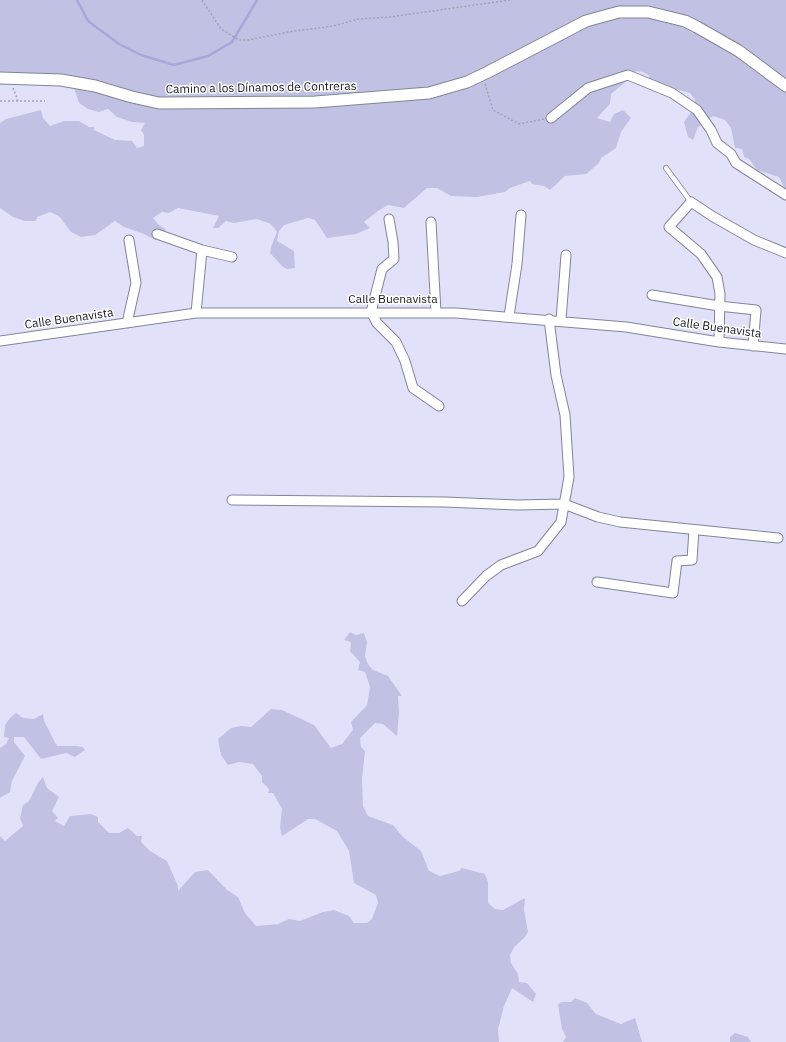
<!DOCTYPE html>
<html>
<head>
<meta charset="utf-8">
<style>
	body { margin:0 }
	canvas { display:block; background:#e1e2fa }
</style>
</head>
<body>
<canvas width="786" height="1042"></canvas>
<script>
const ctx = document.querySelector('canvas').getContext('2d');
ctx.lineJoin = 'round';
function paint(path, color) { ctx.fillStyle = color; ctx.fill(path, 'evenodd'); }
const poly = rows => new Path2D(rows.map(r => 'M' + r).join(''));
function stroke(path, color, width, dash) { ctx.strokeStyle = color; ctx.lineWidth = width; ctx.lineCap = dash ? 'butt' : 'round'; ctx.setLineDash(dash || []); ctx.stroke(path); }
function drawText(font, color, halo, rows, align = 'center') {
  ctx.font = font + ' "IBM Plex Sans",sans-serif'; ctx.lineWidth = 3; ctx.setLineDash([]); ctx.textBaseline = 'middle'; ctx.strokeStyle = halo; ctx.fillStyle = color; for (const [text, x, y, turn = 0] of rows) {
    ctx.save(); ctx.translate(x, y); ctx.rotate((+turn || 0) * Math.PI / 180); ctx.textAlign = isNaN(turn) ? turn : align; if (halo) ctx.strokeText(text, 0, 0); ctx.fillText(text, 0, 0); ctx.restore();
  }
}
paint(poly([
	[0,0,786,0,786,191,779,177,757,170,749,159,744,157,742,149,735,148,731,128,725,120,713,116,698,127,693,140,688,137,684,122,694,108,695,100,690,93,679,90,642,87,650,76,643,72,636,71,629,79,611,94,610,104,597,118,610,122,614,114,623,110,631,118,621,132,616,148,601,158,599,163,586,174,565,176,550,190,544,186,532,184,530,181,510,188,505,192,477,197,451,196,437,188,427,188,404,208,388,205,378,211,364,222,370,228,356,234,327,238,315,220,308,218,284,225,279,231,277,241,294,251,295,268,287,269,283,267,270,253,271,247,277,232,271,224,257,219,234,223,226,221,218,228,213,228,219,216,178,208,169,213,162,212,153,218,158,224,165,229,167,237,155,240,144,234,124,227,115,221,95,235,81,237,71,232,59,216,50,212,37,217,36,221,25,221,13,217,0,208,0,123,6,119,41,110,43,118,50,126,64,121,79,121,89,127,94,127,94,130,115,140,132,141,137,148,144,146,144,135,141,130,145,123,132,122,117,117,108,109,99,112,88,109,79,103,74,88,66,80,47,78,35,73,0,74],
	[350,632,356,635,364,633,367,642,365,656,368,664,373,670,388,676,402,696,398,696,399,713,397,736,383,724,375,723,360,738,361,747,365,751,362,779,363,806,368,816,393,825,403,837,421,851,429,871,440,876,459,871,462,868,485,874,488,882,488,903,495,909,503,910,525,898,524,910,528,932,524,938,514,947,510,955,511,963,518,974,519,982,527,983,536,994,533,1002,512,988,504,1006,498,1029,499,1042,0,1042,0,836,5,841,23,826,20,818,23,805,29,801,38,783,43,777,47,788,59,797,52,811,58,818,55,821,64,826,70,816,91,814,98,817,98,822,109,833,119,833,128,828,137,836,142,836,141,842,150,851,167,861,178,886,178,891,195,872,208,870,227,890,238,897,245,913,256,926,278,924,289,919,300,921,323,912,334,910,349,916,354,923,367,923,372,919,378,903,376,895,354,883,349,851,337,831,315,819,308,819,282,836,280,827,282,809,273,793,268,793,269,789,262,782,262,776,253,764,239,762,228,765,221,755,218,739,231,728,241,726,251,727,271,709,282,710,314,725,331,748,342,744,353,730,351,722,367,705,370,687,365,672,358,670,360,662,350,651,351,642,344,640],
	[16,713,23,718,34,719,43,714,44,721,57,746,77,746,83,747,85,750,75,757,66,753,41,759,24,737,14,737,14,742,25,756,12,781,10,792,0,798,0,748,6,744,9,738,4,737,5,725,10,718],
	[575,998,587,1003,596,1014,621,1024,635,1018,642,1042,563,1042,566,1037,562,1029,558,1005,561,1002,571,1002],
	[735,1033,748,1037,751,1042,730,1042,730,1037]
]), '#c1c2e3');
stroke(poly([
	[77,0,88,21,119,44,141,55,174,65,208,56,232,42,257,0]
]), '#a6a7db', 2.5);
const service = poly([
	[666,168,691,202]
]);
const minor = poly([
	[551,118,588,88,628,75,672,93,697,110,711,130,717,143,731,154,736,163,786,195],
	[389,219,393,242,394,259,382,269,371,312,377,323,396,342,405,361,413,388,439,406],
	[431,222,436,312],
	[157,234,202,250,232,257],
	[652,295,719,306,756,310,753,346],
	[196,313,202,250],
	[509,316,517,264,521,215],
	[561,320,566,255],
	[127,323,136,283,129,240],
	[0,341,196,313,456,313,626,327,719,342,786,349],
	[719,342,720,294,717,277,701,254,669,227,691,202,712,216,754,240,786,253],
	[232,500,445,502,517,505,564,504,598,517,620,522,778,538],
	[597,582,673,593,677,561,692,560,694,530],
	[462,601,486,576,501,565,538,551,561,522,569,477,565,415,556,375,549,319]
]);
const tertiary = poly([
	[0,78,61,80,95,86,132,97,159,103,315,102,429,93,467,82,488,72,586,21,619,12,648,12,685,21,697,27,739,51,786,86]
]);
stroke(service, '#83849a', 6);
stroke(minor, '#83849a', 11);
stroke(tertiary, '#83849a', 13);
stroke(poly([
	[202,0,221,29,239,40,248,40,294,31,333,26,359,19,390,17,510,0],
	[485,84,493,110,519,124,544,119],
	[13,88,18,101],
	[0,101,45,101]
]), '#a1a2b5', 1.5, [2, 2]);
stroke(service, '#fff', 4.5);
stroke(minor, '#fff', 9);
stroke(tertiary, '#fff', 11);
drawText('12px', '#181821', '#fff', [
	["Camino a los Dínamos de Contreras",261,88,-1],
	["Calle Buenavista",393,300],
	["Calle Buenavista",69,319,-8],
	["Calle Buenavista",717,328,8]
]);
</script>
</body>
</html>
